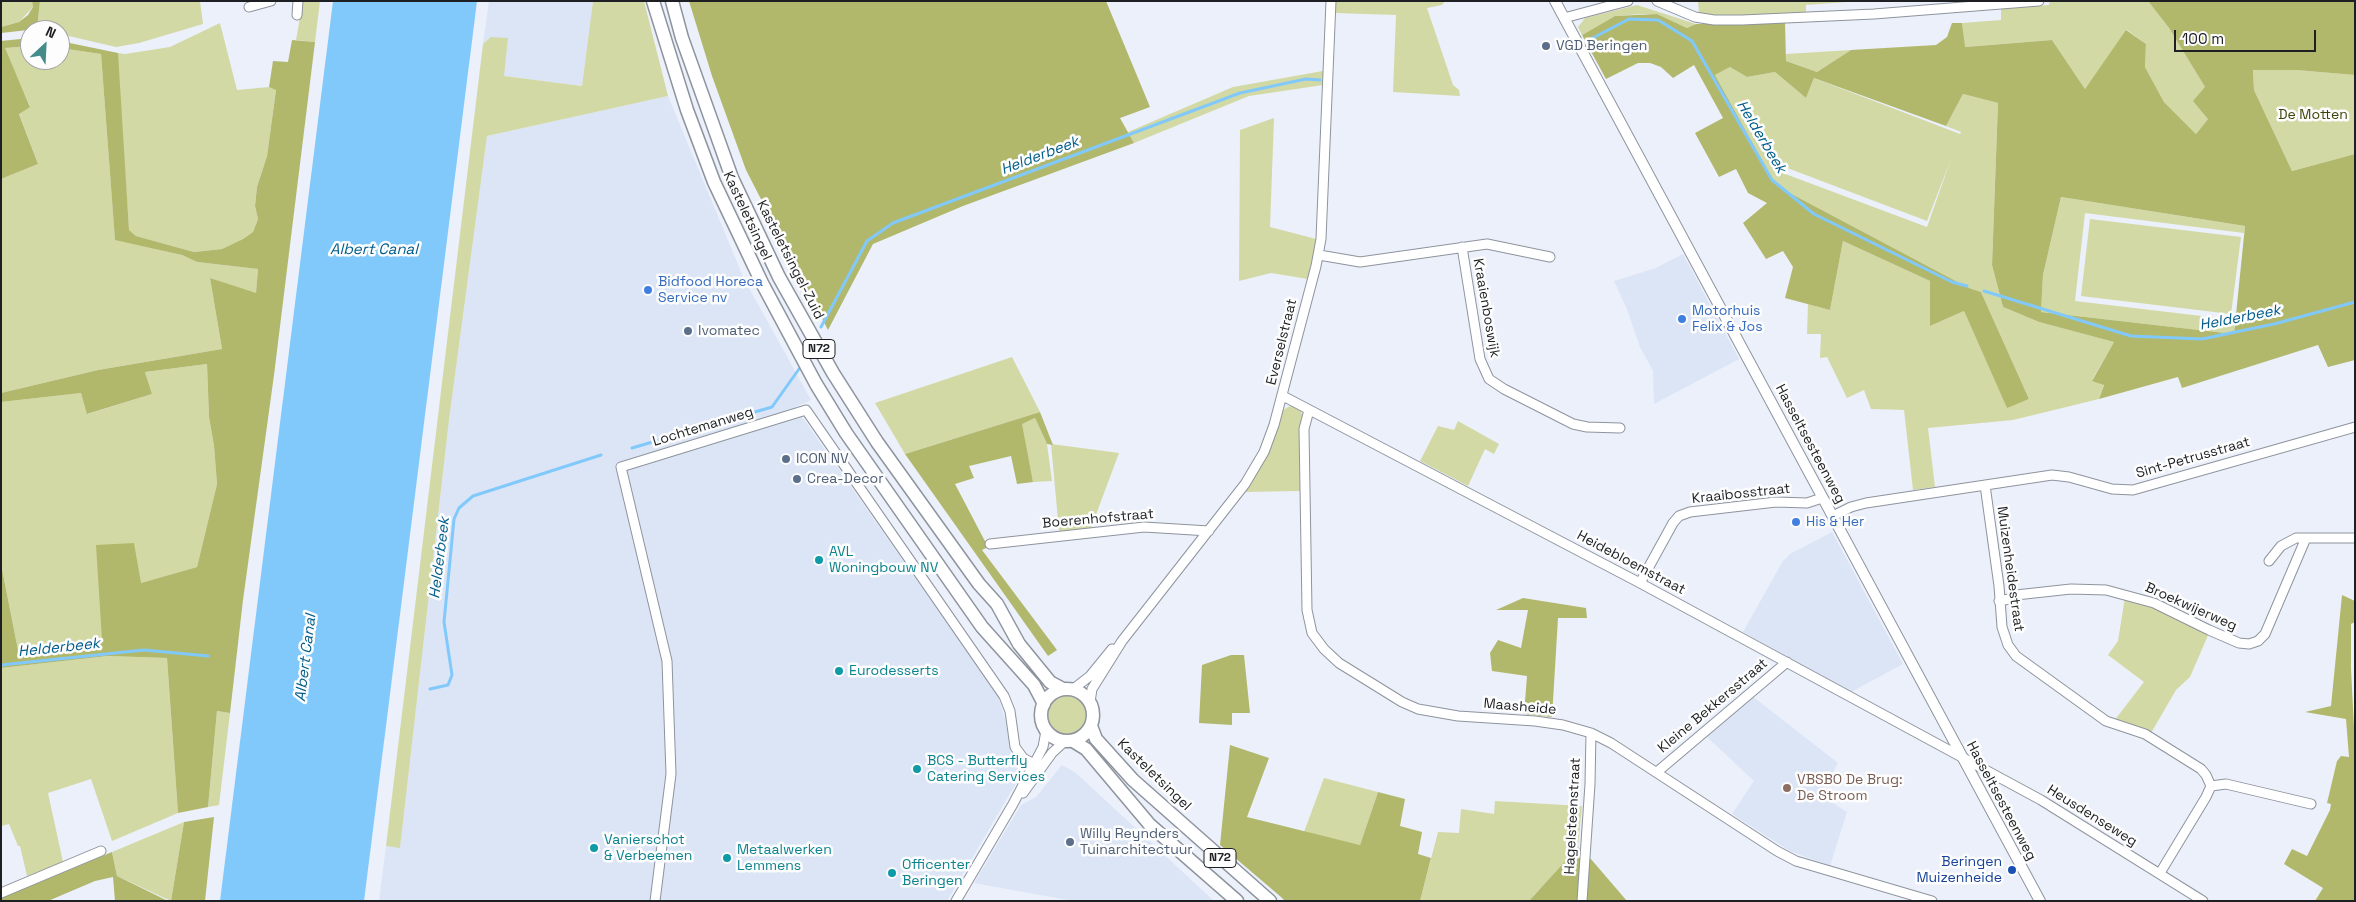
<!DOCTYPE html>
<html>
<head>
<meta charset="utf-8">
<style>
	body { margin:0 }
	#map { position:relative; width:2356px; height:902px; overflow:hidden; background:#ebf0fb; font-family:"Space Grotesk",sans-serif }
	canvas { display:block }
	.frame { position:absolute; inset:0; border:2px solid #1d1f23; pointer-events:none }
	.north { position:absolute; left:20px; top:20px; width:50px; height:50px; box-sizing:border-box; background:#fdfdfd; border:1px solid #a3a4a6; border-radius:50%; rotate:25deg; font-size:14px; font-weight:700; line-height:20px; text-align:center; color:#1d1f23 }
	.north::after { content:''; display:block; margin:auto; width:18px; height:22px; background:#448c89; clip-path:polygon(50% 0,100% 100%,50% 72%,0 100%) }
	.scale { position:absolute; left:2174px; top:30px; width:142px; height:22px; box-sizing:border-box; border:2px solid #1d1f23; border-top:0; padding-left:6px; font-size:15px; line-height:18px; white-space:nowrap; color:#1d1f23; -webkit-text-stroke:4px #fdfdfd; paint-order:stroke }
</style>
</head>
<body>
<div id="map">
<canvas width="2356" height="902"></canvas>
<div class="frame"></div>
<div class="north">N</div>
<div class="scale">100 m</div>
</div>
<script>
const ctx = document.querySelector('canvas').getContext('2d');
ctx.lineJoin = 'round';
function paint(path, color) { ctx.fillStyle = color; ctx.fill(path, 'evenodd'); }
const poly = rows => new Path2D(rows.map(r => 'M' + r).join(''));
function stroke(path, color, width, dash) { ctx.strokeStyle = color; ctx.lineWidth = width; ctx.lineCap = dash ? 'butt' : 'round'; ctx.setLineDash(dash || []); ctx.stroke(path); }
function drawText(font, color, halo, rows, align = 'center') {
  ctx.font = font + ' "Space Grotesk",sans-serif'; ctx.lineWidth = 5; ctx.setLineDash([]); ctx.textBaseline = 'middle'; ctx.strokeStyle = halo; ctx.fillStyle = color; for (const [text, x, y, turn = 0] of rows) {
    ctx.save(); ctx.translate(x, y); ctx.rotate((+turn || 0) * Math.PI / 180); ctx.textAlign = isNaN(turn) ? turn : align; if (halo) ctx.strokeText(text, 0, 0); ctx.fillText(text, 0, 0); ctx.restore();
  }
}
paint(poly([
	[489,1,593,1,582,86,504,76,483,44],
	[668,96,744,279,811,400,795,407,998,696,1006,722,1010,750,1017,768,1016,783,947,901,379,901,386,846,400,847,449,420,487,136],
	[1683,254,1739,359,1654,404,1653,371,1640,347,1627,309,1614,281,1656,268],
	[1832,532,1903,664,1851,692,1743,632,1783,561,1790,554],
	[1752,696,1838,763,1820,795,1847,812,1830,866,1790,851,1732,814,1754,781,1706,736],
	[1062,765,1076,773,1214,901,1073,901,974,883,1021,805,1036,797]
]), '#dbe5f6');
paint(poly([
	[1,1,32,1,33,7,19,22,1,27],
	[40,1,200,1,203,24,139,43,116,47,60,34,60,30,37,29],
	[303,1,320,1,315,42,296,40],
	[593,1,644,1,668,96,487,136,449,420,400,848,386,846,483,44,491,37,508,38,504,76,582,86],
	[1335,1,1445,1,1442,5,1427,8,1453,85,1459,90,1460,96,1393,92,1396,15,1335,13],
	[1698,1,1861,1,1806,5,1806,13,1714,17,1699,14],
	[2050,1,2148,1,2169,28,2205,87,2208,119,2196,134,2164,102,2145,67,2146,44,2127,30,2085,89,2052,40,1964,47,1962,23,2001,20,2001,8,2049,5],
	[1637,5,1696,24,1687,28,1657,14,1642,14,1615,16,1582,35,1578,27,1585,18],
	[220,23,237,90,269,87,276,89,267,156,257,187,255,206,258,219,253,232,243,239,222,249,194,252,136,236,129,230,117,57,118,53,125,54,170,47],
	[30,46,30,60,60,60,60,48,101,54,115,239,182,255,197,262,258,269,256,294,210,278,222,349,98,370,1,393,1,179,38,164,19,113,30,106,4,48],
	[1851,50,1817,72,1786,61,1786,54],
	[1730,67,1747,77,1775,72,1806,98,1814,78,1960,134,1961,132,1946,126,1963,94,1998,103,1992,265,2003,307,2039,322,2114,342,2092,380,2104,384,2099,399,2013,420,1928,428,1935,487,1913,490,1904,410,1871,409,1864,390,1847,398,1827,357,1820,358,1821,334,1807,334,1808,304,1830,310,1843,241,1930,281,1930,326,1964,311,2007,407,2029,399,1981,292,1969,288,1786,191,1772,178,1715,75],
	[1951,159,1927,227,1780,172,1782,166,1927,221],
	[2253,70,2296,70,2355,75,2355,154,2292,171,2254,90],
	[1323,71,1323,85,1249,96,1134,143,1128,132,1233,87],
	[1274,118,1270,227,1316,239,1311,268,1308,279,1271,273,1239,281,1240,130],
	[2061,197,2245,226,2244,233,2085,213,2075,301,2235,320,2234,334,2041,312,2043,275],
	[2090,219,2241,237,2231,314,2081,296],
	[1012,357,1040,412,905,454,875,403],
	[207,364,209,417,214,446,217,484,197,567,141,583,102,641,18,650,1,564,1,402,81,393,88,414,152,394,145,372],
	[1290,406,1300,409,1303,417,1299,436,1300,491,1243,492,1283,410],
	[1035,418,1047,444,1052,481,1033,482,1021,424],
	[1458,421,1499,444,1494,454,1485,449,1468,486,1420,461,1438,426,1454,430],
	[1051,444,1119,453,1091,528,1059,531],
	[2125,597,2161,611,2166,611,2165,614,2209,633,2190,677,2176,690,2151,733,2114,721,2144,682,2108,655,2118,641],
	[108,656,167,658,178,813,112,841,91,779,48,793,63,862,27,876,20,846,18,846,9,824,1,826,1,668],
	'1048 715a19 19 0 1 1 38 0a19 19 0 1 1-38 0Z',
	[217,711,230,713,219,805,208,807],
	[1324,778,1378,792,1360,845,1304,832],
	[1495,801,1582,806,1578,847,1529,901,1420,901,1438,832,1459,833,1461,809,1494,814],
	[184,822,171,901,117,876,112,852]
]), '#d3d9a4');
paint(poly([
	[32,1,40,1,37,29,1,33,1,27,19,22,28,15,33,7],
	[689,1,1106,1,1150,107,1120,118,1134,143,963,206,873,244,828,330,746,170,712,76],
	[2148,1,2355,1,2355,75,2296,70,2253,70,2254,90,2292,171,2355,154,2355,360,2328,367,2318,345,2182,388,2178,377,2099,399,2104,385,2092,381,2114,342,2039,322,2003,307,1992,265,1998,103,1963,94,1946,126,1814,78,1806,98,1775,72,1747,77,1730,67,1715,75,1772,178,1786,191,1969,288,1981,292,2029,399,2007,408,1964,311,1930,326,1930,281,1843,241,1830,310,1785,298,1793,267,1783,251,1766,259,1743,223,1767,203,1748,193,1736,169,1719,177,1695,133,1723,118,1694,65,1673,78,1661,67,1650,63,1638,63,1606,79,1582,35,1615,16,1657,14,1687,28,1696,24,1785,23,1786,61,1817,72,1851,50,1936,45,1947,37,1952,23,1962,23,1965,47,2052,40,2085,89,2126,30,2146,44,2145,67,2164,102,2196,134,2208,119,2193,101,2205,87,2169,28],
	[2061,197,2245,226,2234,334,2041,312,2043,275],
	[30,38,30,46,5,48,30,107,19,114,38,164,1,179,1,41],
	[292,40,315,42,274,375,243,600,230,713,217,711,208,807,178,813,167,658,108,656,1,668,1,564,18,650,102,640,96,545,134,543,141,583,197,567,217,484,214,446,209,417,207,364,145,372,152,394,87,414,81,393,1,402,1,393,98,370,222,349,210,278,256,293,258,269,197,262,182,255,115,240,101,54,60,48,60,41,118,53,129,230,136,236,194,252,222,249,243,239,253,232,258,219,255,206,257,187,267,156,276,90,269,87,273,61,288,62],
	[1040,412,1053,445,1047,444,1035,418,1022,424,1033,482,1017,484,1011,456,969,466,974,478,955,484,988,547,982,550,1057,650,1048,656,905,454],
	[2342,595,2355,601,2355,622,2351,624,2351,669,2355,747,2355,901,2315,901,2323,888,2284,864,2292,849,2307,856,2330,810,2331,804,2327,803,2337,761,2341,756,2349,757,2346,719,2305,712,2331,706],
	[1523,598,1586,608,1587,618,1558,618,1552,717,1524,714,1527,676,1492,671,1490,653,1498,640,1521,648,1528,610,1496,610],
	[1231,655,1244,655,1250,713,1232,713,1232,725,1199,723,1202,665],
	[1230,745,1269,758,1247,817,1360,845,1378,792,1405,799,1400,826,1422,832,1418,854,1431,858,1420,901,1285,901,1281,897,1220,845],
	[214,817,205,901,171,901,184,822],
	[1578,847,1590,858,1627,901,1529,901],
	[112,852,117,876,168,901,115,901,113,877,95,881,48,901,1,901,1,898]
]), '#b1b86b');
paint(poly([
	[333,1,477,1,364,901,220,901]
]), '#82c9fb');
stroke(poly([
	[1587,41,1629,19,1658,20,1692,41,1772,180,1814,214,1952,282,1967,286],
	[1984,291,2131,336,2202,339,2274,324,2355,302],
	[821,327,867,241,893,223,1240,93,1306,79,1320,80],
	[632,448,772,407,799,369],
	[1,665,144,650,208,656],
	[430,689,448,685,452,675,444,622,454,519,459,508,473,496,601,455]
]), '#82c9fb', 3);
const minor = poly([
	[1657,1,1695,17,1714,20,1742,20,1874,14,2039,1],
	[249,7,271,1],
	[297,15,298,1],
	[1564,18,1628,1],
	[1462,247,1480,359,1489,379,1504,389,1573,424,1587,427,1620,428],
	[1319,255,1360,262,1487,244,1550,257],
	[1283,396,1640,583,2041,800,2203,901],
	[1309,410,1304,429,1307,610,1312,633,1324,649,1339,663,1402,702,1418,709,1458,716,1535,721,1563,725,1591,733,1611,743,1777,851,1796,861,1932,901],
	[1985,485,1999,586,2002,627,2008,645,2016,656,2106,721,2145,734,2201,769,2206,775,2211,786,2206,797,2160,873],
	[1833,516,1851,507,1866,503,2052,475,2069,477,2112,489,2133,490,2355,427],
	[990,544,1144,527,1209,531],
	[2269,561,2281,546,2296,538,2355,538],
	[1640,583,1673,523,1679,516,1690,512,1776,502,1807,503,1822,498],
	[1999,601,2009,599,2016,595,2071,589,2106,590,2154,603,2209,630,2239,643,2249,644,2258,641,2265,634,2306,538],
	[1072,690,1090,676,1112,649],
	[1090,702,1092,689,1122,641,1245,484,1264,452,1274,425,1316,266,1321,239,1331,1],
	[1657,772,1787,662],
	[2211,786,2226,784,2311,804],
	[1023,793,1052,753,1065,741],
	[1,893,101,851],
	[655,901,671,774,667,661,621,467,806,410,1004,696,1010,711,1015,747,1023,758,1034,764],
	[956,901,1013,804,1043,747,1046,731],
	[1582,901,1590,784,1591,733]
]);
const tertiary = poly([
	[1555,1,2040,901]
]);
const primary = poly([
	[653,1,687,110,714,182,762,283,816,384,846,433,982,627,1034,685,1044,704],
	[672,1,682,38,732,178,779,277,833,373,877,442,979,584,997,604,1019,644,1050,682,1063,689],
	'1041 715a26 26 0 1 1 52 0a26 26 0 1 1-52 0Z',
	[1091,726,1096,739,1133,780,1270,901],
	[1073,741,1086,749,1150,825,1237,901]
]);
stroke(minor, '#8e949d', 11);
stroke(tertiary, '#8e949d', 12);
stroke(primary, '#8e949d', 15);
stroke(minor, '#fff', 9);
stroke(tertiary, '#fff', 10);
stroke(primary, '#fff', 12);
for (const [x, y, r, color] of [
	[1546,46,5,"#5c6f8a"],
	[648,290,5,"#3f7fe0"],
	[1682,319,5,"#3f7fe0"],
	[688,331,5,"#5c6f8a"],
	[786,459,5,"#5c6f8a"],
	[797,479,5,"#5c6f8a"],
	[1796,522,5,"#3f7fe0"],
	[819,560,5,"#0f9aa8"],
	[839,671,5,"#0f9aa8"],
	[917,769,5,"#0f9aa8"],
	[1787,788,5,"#8d6e63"],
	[1070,842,5,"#5c6f8a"],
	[594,848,5,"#0f9aa8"],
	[727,858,5,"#0f9aa8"],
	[2012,870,5,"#1a4fb4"],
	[892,873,5,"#0f9aa8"]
]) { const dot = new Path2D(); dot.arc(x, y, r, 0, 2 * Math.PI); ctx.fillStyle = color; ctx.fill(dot); stroke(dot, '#fdfdfd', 2); }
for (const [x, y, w] of [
	[819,349,32],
	[1220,858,32]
]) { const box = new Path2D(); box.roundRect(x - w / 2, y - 9.5, w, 19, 4); ctx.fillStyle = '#fdfdfd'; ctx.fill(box); stroke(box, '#1d1f23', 1); }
drawText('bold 12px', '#1d1f23', null, [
	["N72",819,349],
	["N72",1220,858]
]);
drawText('14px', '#4e5e75', '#fdfdfd', [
	["VGD Beringen",1556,46],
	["Ivomatec",698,331],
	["ICON NV",796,459],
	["Crea-Decor",807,479],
	["Willy Reynders",1080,834],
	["Tuinarchitectuur",1080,850]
], 'left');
drawText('14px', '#3f4305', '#fdfdfd', [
	["De Motten",2313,115]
]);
drawText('14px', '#1d1f23', '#fdfdfd', [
	["Kasteletsingel",747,216,65],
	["Kasteletsingel-Zuid",790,260,63],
	["Kraaienboswijk",1486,308,80],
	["Everselstraat",1282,342,-76],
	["Lochtemanweg",703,427,-17],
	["Hasseltsesteenweg",1810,444,62],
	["Sint-Petrusstraat",2193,458,-16],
	["Kraaibosstraat",1741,494,-6],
	["Boerenhofstraat",1098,519,-5],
	["Heidebloemstraat",1631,563,28],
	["Muizenheidestraat",2010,569,82],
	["Broekwijerweg",2191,607,24],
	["Kleine Bekkersstraat",1713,706,-40],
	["Maasheide",1520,707,5],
	["Kasteletsingel",1154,775,44],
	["Hasseltsesteenweg",2001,801,62],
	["Hagelsteenstraat",1573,816,-87],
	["Heusdenseweg",2092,816,32]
]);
drawText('14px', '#366cbe', '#fdfdfd', [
	["Bidfood Horeca",658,282],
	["Service nv",658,298],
	["Motorhuis",1692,311],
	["Felix & Jos",1692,327],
	["His & Her",1806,522]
], 'left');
drawText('14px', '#0d838f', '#fdfdfd', [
	["AVL",829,552],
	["Woningbouw NV",829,568],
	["Eurodesserts",849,671],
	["BCS - Butterfly",927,761],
	["Catering Services",927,777],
	["Vanierschot",604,840],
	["& Verbeemen",604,856],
	["Metaalwerken",737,850],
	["Lemmens",737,866],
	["Officenter",902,865],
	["Beringen",902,881]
], 'left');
drawText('14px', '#785e54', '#fdfdfd', [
	["VBSBO De Brug:",1797,780],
	["De Stroom",1797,796]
], 'left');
drawText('14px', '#164399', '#fdfdfd', [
	["Beringen",2002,862],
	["Muizenheide",2002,878]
], 'right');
drawText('italic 15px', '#005d8b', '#fdfdfd', [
	["Helderbeek",1761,137,59],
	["Helderbeek",1040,156,-21],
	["Albert Canal",374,250],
	["Helderbeek",2240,318,-11],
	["Helderbeek",440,558,-83],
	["Helderbeek",59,648,-6],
	["Albert Canal",306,658,-83]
]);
</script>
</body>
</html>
